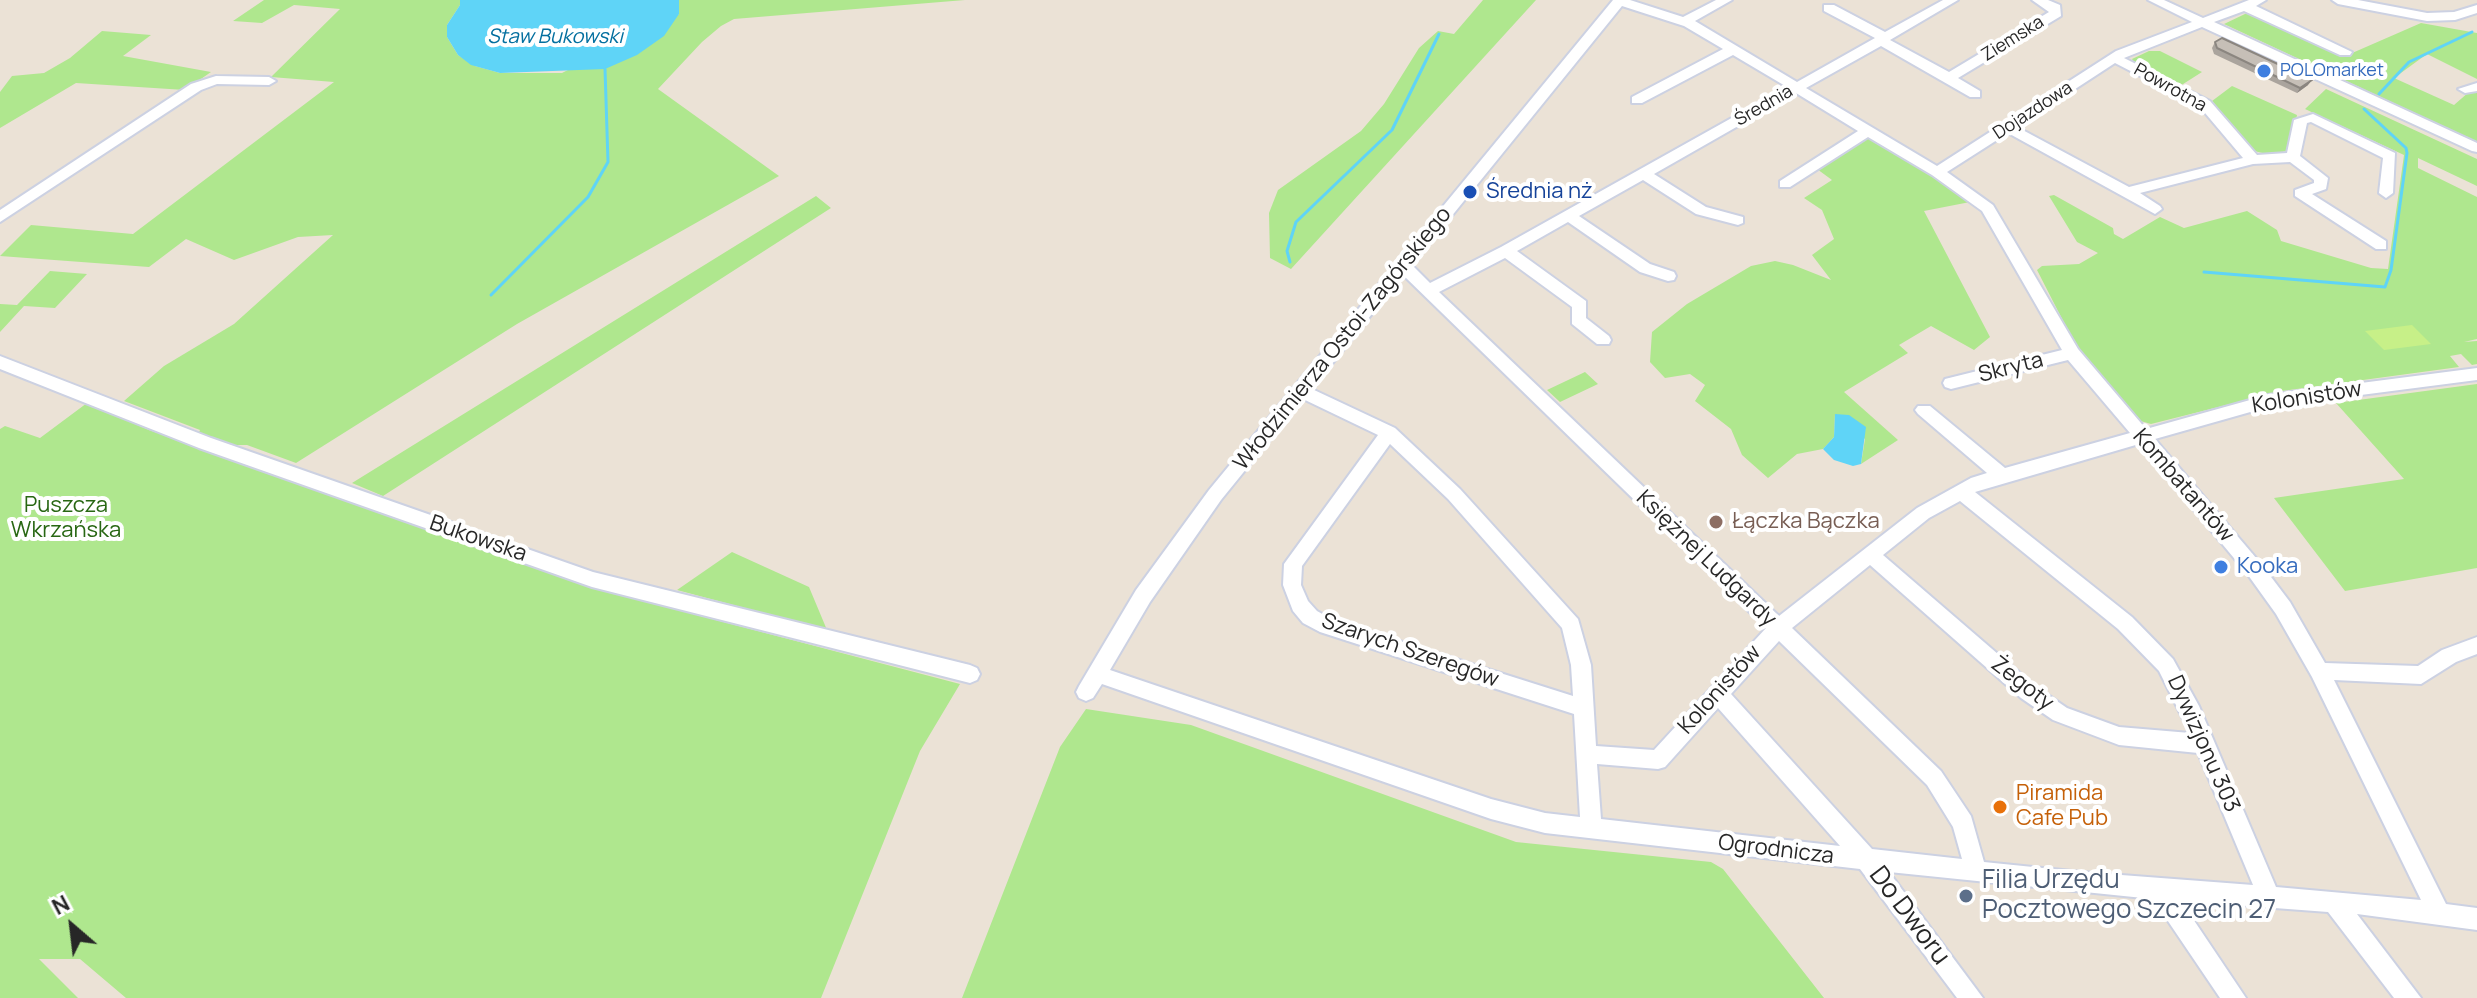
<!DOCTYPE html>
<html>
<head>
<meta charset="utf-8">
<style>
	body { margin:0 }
	#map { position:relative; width:2477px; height:998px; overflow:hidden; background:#ebe2d6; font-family:Manrope,sans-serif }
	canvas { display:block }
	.north { position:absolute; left:32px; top:886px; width:80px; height:80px; -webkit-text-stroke:6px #fff; paint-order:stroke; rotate:332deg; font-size:22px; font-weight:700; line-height:32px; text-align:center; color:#272727 }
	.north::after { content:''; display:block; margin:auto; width:28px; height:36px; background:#272727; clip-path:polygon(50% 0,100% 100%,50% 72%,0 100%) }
</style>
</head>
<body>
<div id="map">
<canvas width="2477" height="998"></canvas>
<div class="north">N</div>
</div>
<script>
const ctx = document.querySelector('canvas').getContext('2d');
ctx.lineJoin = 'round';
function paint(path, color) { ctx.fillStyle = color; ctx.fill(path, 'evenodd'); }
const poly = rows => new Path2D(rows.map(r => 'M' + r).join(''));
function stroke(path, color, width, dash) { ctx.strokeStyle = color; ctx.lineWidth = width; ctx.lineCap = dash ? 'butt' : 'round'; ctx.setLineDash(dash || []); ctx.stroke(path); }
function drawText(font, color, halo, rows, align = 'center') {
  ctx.font = font + ' Manrope,sans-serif'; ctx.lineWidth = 8; ctx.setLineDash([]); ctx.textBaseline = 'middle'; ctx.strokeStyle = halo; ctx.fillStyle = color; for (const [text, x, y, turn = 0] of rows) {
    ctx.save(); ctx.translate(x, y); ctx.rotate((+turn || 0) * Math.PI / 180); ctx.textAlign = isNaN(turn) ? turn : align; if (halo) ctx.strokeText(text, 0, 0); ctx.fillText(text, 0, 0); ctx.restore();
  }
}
paint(poly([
	[264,0,460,0,460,5,447,25,447,37,458,55,475,66,500,73,562,73,679,14,679,0,965,0,734,19,721,26,702,42,658,89,779,176,517,324,296,463,247,445,231,445,209,452,524,564,651,603,960,684,920,751,821,998,126,998,80,959,39,959,78,998,0,998,0,429,5,426,40,438,87,403,149,430,193,445,200,430,124,401,164,366,234,324,333,235,298,237,234,260,186,239,149,267,0,256,31,225,133,234,334,82,271,77,340,9,294,5,262,23,233,21],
	[1483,0,1536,0,1291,269,1270,258,1269,213,1278,190,1361,131,1384,104,1419,48,1438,31,1454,34],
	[2247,13,2343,57,2421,23,2477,33,2477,79,2427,54,2394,78,2454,105,2469,92,2477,92,2477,142,2224,24],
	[102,31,151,35,123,56,211,72,185,90,76,83,0,128,0,92,12,76,44,73,70,58],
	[2149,51,2160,51,2202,72,2180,86,2135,64,2132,59],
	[2232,86,2297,115,2290,150,2271,155,2254,151,2212,101],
	[2326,89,2477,159,2477,186,2418,158,2418,168,2477,197,2477,339,2464,342,2477,341,2477,364,2472,365,2461,354,2450,356,2459,367,2282,391,2151,424,2137,420,2078,350,2037,270,2042,266,2079,264,2098,253,2077,242,2049,196,2054,195,2113,228,2114,234,2123,239,2160,217,2184,228,2247,211,2277,230,2281,241,2371,268,2388,269,2404,155,2305,109],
	[1869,138,1877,139,1970,202,1924,211,1990,337,1974,350,1931,326,1899,345,1908,353,1844,392,1898,440,1861,464,1865,439,1835,414,1834,437,1823,449,1797,454,1768,478,1742,455,1731,429,1695,401,1705,385,1690,374,1665,378,1650,362,1652,332,1687,304,1751,266,1775,261,1793,265,1831,280,1812,255,1834,239,1822,210,1804,198,1832,180,1817,169],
	[816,196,831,208,383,496,352,483],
	[50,271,87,274,55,308,24,306,0,332,0,304,17,305],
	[1585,372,1598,384,1560,402,1547,390],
	[2477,384,2477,568,2345,591,2274,498,2404,479,2336,403],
	[732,552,809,587,827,630,677,590],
	[1086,709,1191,725,1516,842,1711,862,1723,869,1824,998,962,998,1060,747]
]), '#afe78e');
paint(poly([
	[2412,325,2431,344,2384,350,2365,331]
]), '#c7f088');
paint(poly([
	[460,0,679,0,679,14,664,36,637,55,605,69,500,73,471,65,458,55,447,37,447,25,460,5],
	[1835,414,1849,415,1866,427,1861,464,1853,466,1834,460,1823,449,1834,437]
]), '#5fd4f7');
stroke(poly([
	[2379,94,2409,62,2472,32],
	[1290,262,1287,251,1296,222,1392,130,1439,34],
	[2204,272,2385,287,2391,270,2407,153,2406,148,2364,109],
	[491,295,588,197,608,162,605,69]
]), '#5fd4f7', 3);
const minor = poly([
	[1613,0,1630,0,1683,17,1716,0,1732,0,1695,21,1797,82,1875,38,1824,11,1824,5,1834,5,1885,32,1943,0,1958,0,1890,40,1949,72,2049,12,2032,0,2048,0,2060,5,2061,16,1958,78,1980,91,1980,97,1970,97,1881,46,1806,88,1937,166,2116,51,2192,22,2148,0,2164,0,2203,18,2249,0,2266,0,2256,6,2352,52,2350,55,2340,55,2244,11,2214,22,2477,143,2477,152,2472,151,2202,27,2124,58,2210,101,2257,155,2287,153,2294,120,2313,114,2395,153,2393,193,2386,198,2379,193,2383,158,2311,122,2307,123,2300,156,2328,178,2326,189,2312,194,2386,241,2386,249,2376,249,2295,196,2295,190,2314,183,2314,180,2290,162,2253,164,2140,193,2160,206,2162,209,2155,214,2008,133,1947,172,1993,205,2078,349,2146,429,2268,395,2477,368,2477,380,2268,407,2155,439,2262,565,2290,602,2325,663,2418,666,2442,650,2477,637,2477,654,2456,662,2421,684,2334,680,2446,904,2477,908,2477,930,2357,914,2421,998,2394,998,2328,912,2181,901,2246,998,2220,998,2153,899,1889,872,1983,998,1957,998,1860,869,1545,833,1491,819,1102,684,1093,698,1086,701,1079,698,1076,692,1079,686,1136,590,1209,490,1613,0],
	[1622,6,1684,26,1723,49,1632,97,1632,103,1642,103,1733,55,1787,87,1501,247,1430,283,1412,265,1622,6],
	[2115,63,2200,107,2243,158,2129,187,2017,127,2115,63],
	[1796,93,1858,131,1780,181,1780,187,1790,187,1868,137,1932,175,1982,211,2062,350,1945,379,1943,383,1945,387,1951,389,2068,360,2130,433,2005,468,1930,406,1918,406,1915,410,1918,414,1987,473,1971,478,1917,508,1779,616,1439,292,1505,258,1572,307,1572,324,1597,344,1609,344,1611,340,1609,336,1586,318,1586,301,1517,251,1568,222,1640,272,1668,281,1674,280,1676,276,1674,272,1650,264,1579,216,1643,180,1696,214,1738,225,1743,223,1743,217,1706,207,1654,174,1796,93],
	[1403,275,1766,628,1654,750,1596,746,1591,665,1578,619,1460,489,1395,428,1312,389,1403,275],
	[1303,399,1378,435,1284,564,1283,585,1293,611,1303,623,1320,632,1574,714,1580,817,1545,813,1491,799,1110,670,1150,602,1221,500,1303,399],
	[1390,444,1448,499,1562,628,1571,665,1573,696,1333,620,1317,611,1308,601,1301,585,1302,566,1390,444],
	[2139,444,2248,575,2276,614,2312,677,2421,900,2276,887,2199,706,2173,659,2132,617,1975,492,2139,444],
	[1960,501,2118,629,2159,671,2190,733,2119,727,2067,708,2035,686,1883,555,1929,518,1960,501],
	[1870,565,2021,698,2053,720,2119,745,2198,753,2253,885,2082,872,1984,862,1971,816,1941,771,1792,628,1870,565],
	[1779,641,1927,785,1953,827,1962,859,1872,849,1731,694,1779,641],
	[1718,708,1840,846,1601,819,1597,764,1658,769,1665,767,1718,708],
	[2332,0,2358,0,2427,13,2454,12,2477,5,2477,13,2455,20,2427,21,2338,4,2332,0],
	[216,76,269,77,276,81,269,85,217,84,201,90,0,222,0,210,191,84,216,76],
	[2477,83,2477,91,2465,93,2458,89,2477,83],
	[0,356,211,438,593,572,970,665,977,668,980,674,977,680,970,683,592,587,199,448,0,369,0,356]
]);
stroke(minor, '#ccd1e2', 4);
paint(minor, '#fff');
paint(poly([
	[2215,42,2308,85,2297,93,2214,54,2212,48]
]), '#aaa49d');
paint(poly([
	[2312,80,2308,85,2297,93,2300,88]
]), '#8b8680');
const building = poly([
	[2222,38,2312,80,2300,88,2217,48,2215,42,2222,38]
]);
paint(building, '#c6bfb7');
stroke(building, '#8b8680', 2);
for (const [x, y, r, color] of [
	[2264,71,8,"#3f7fe0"],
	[1470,192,8,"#1a4fb4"],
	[1716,522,8,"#8d6e63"],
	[2221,567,8,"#3f7fe0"],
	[2000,807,8,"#e8710a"],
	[1966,896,8,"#5c6f8a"]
]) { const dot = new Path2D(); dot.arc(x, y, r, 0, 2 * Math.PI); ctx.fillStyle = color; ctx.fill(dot); stroke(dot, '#fff', 3); }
drawText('18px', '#272727', '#fff', [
	["Ziemska",2013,39,-32],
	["Powrotna",2170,88,29],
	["Średnia",1764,106,-30],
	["Dojazdowa",2033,111,-33]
]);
drawText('18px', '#366cbe', '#fff', [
	["POLOmarket",2280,71]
], 'left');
drawText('italic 20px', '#036f9f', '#fff', [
	["Staw Bukowski",555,37]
]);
drawText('22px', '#164399', '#fff', [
	["Średnia nż",1486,192]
], 'left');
drawText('22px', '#272727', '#fff', [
	["Włodzimierza Ostoi-Zagórskiego",1343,339,-51],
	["Skryta",2011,368,-14],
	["Kolonistów",2307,398,-9],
	["Kombatantów",2183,486,49],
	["Bukowska",478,539,19],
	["Księżnej Ludgardy",1706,559,44],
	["Szarych Szeregów",1410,651,19],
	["Żegoty",2022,684,38],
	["Kolonistów",1720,690,-48],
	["Dywizjonu 303",2203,744,66],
	["Ogrodnicza",1776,850,7]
]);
drawText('22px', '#286713', '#fff', [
	["Puszcza",66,506],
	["Wkrzańska",66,531]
]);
drawText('22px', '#785e54', '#fff', [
	["Łączka Bączka",1732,522]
], 'left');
drawText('22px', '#366cbe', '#fff', [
	["Kooka",2237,567]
], 'left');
drawText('22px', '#c56008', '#fff', [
	["Piramida",2016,794],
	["Cafe Pub",2016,819]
], 'left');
drawText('26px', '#4e5e75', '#fff', [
	["Filia Urzędu",1982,881],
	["Pocztowego Szczecin 27",1982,911]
], 'left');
drawText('26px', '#272727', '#fff', [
	["Do Dworu",1909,916,53]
]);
</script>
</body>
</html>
